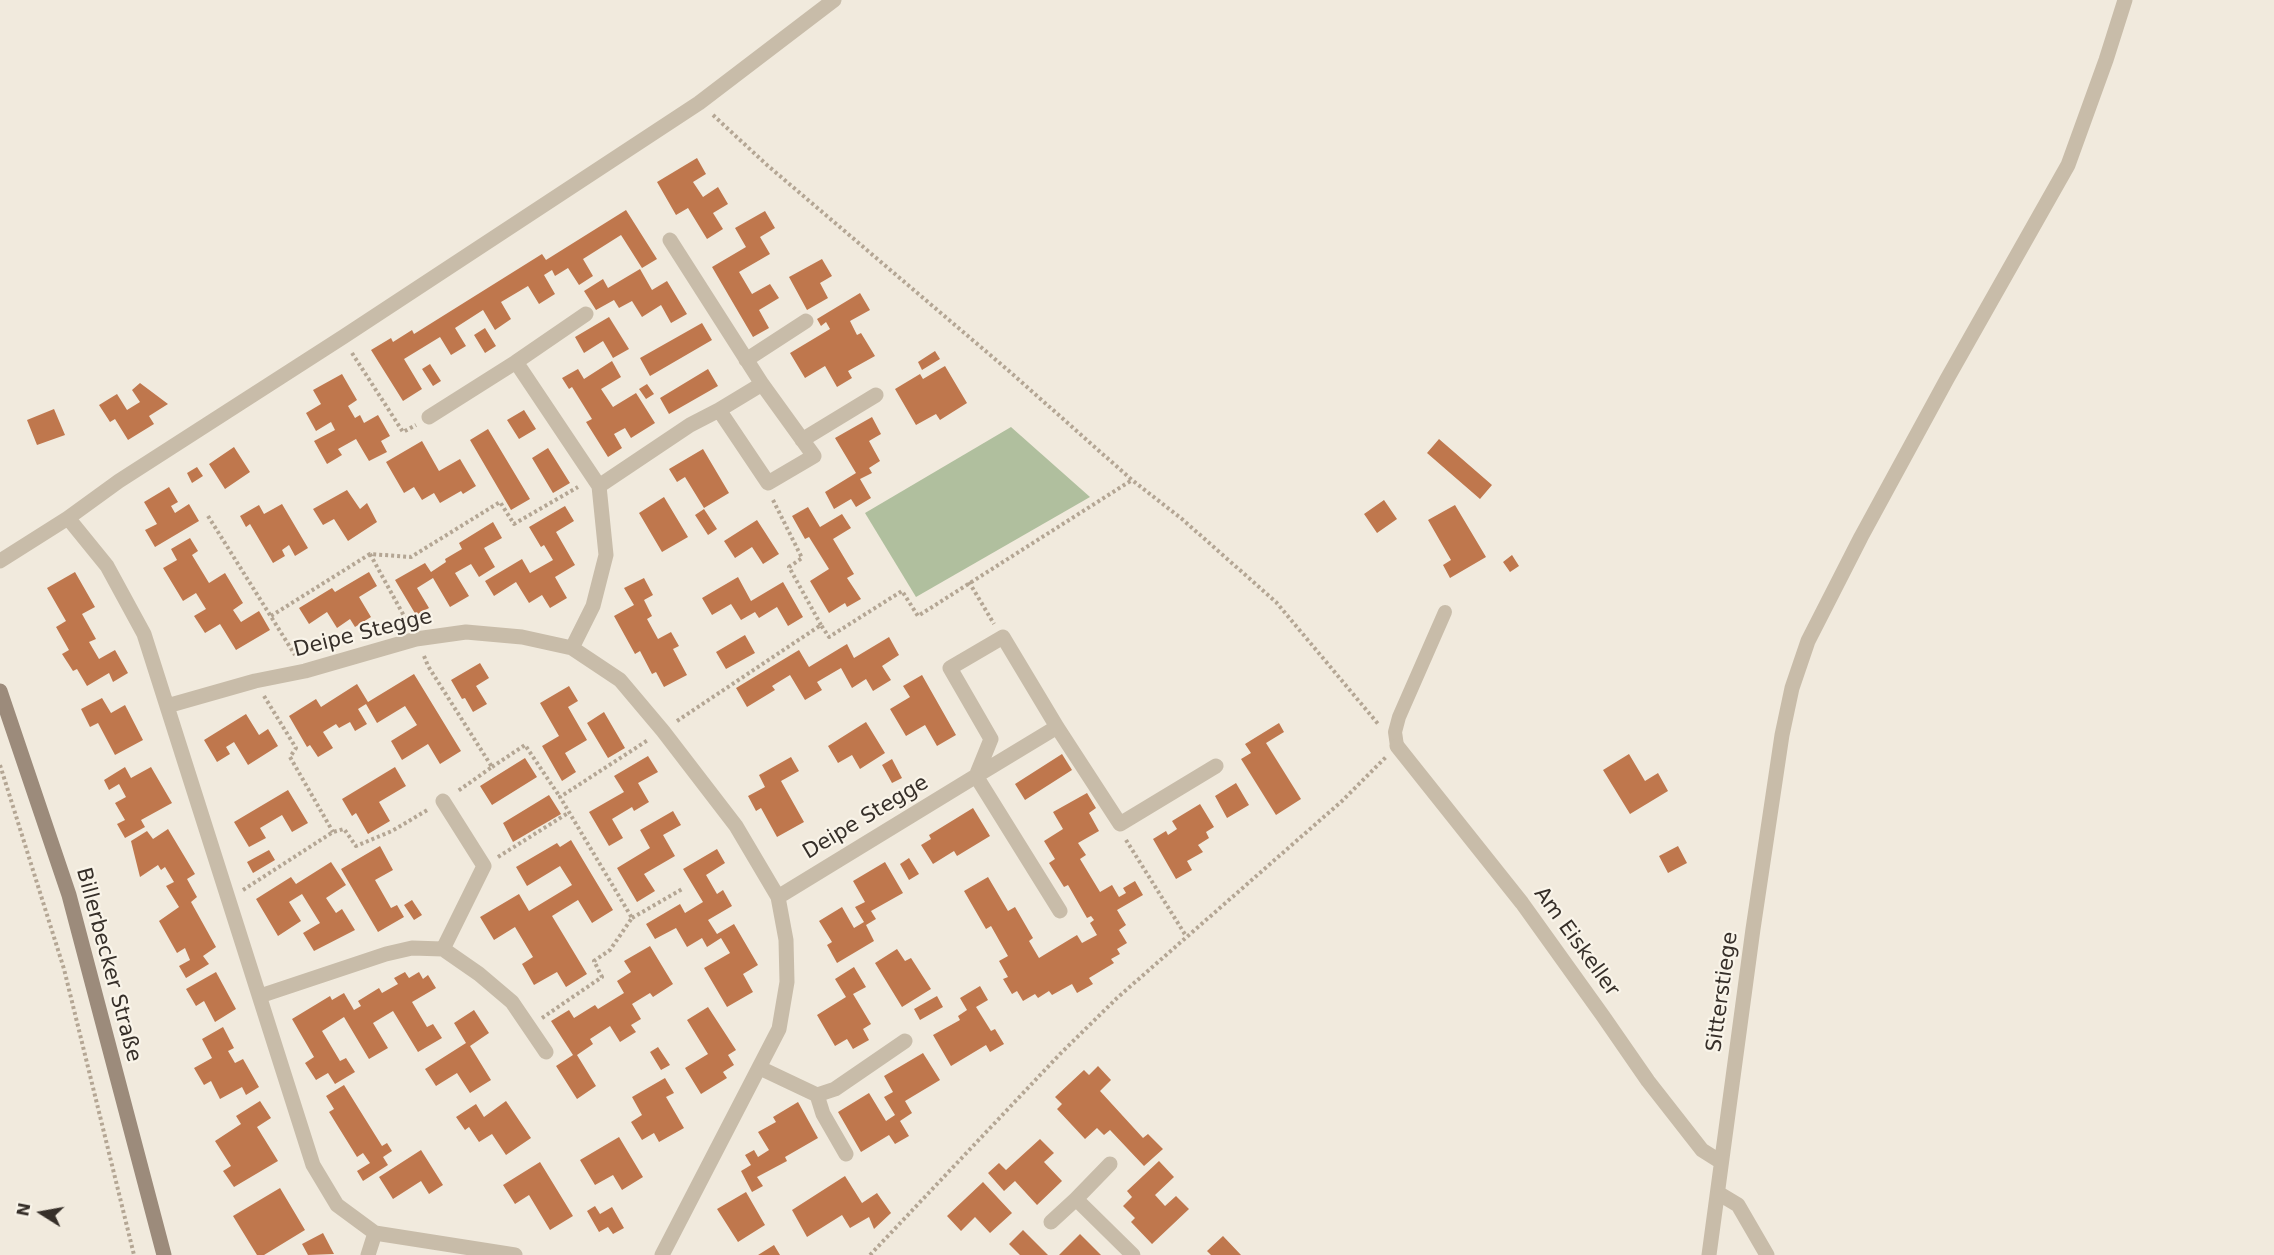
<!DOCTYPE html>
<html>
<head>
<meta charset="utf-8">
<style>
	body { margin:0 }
	#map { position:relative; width:2274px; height:1255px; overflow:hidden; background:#f1eadd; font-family:"DejaVu Sans",sans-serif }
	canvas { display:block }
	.north { position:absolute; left:12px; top:1183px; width:60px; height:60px; -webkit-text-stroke:4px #f9f4e9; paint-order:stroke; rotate:281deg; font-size:16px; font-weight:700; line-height:24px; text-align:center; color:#362f29 }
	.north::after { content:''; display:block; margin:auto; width:21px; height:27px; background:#362f29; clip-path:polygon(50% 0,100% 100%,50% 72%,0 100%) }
</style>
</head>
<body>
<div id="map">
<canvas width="2274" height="1255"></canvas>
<div class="north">N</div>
</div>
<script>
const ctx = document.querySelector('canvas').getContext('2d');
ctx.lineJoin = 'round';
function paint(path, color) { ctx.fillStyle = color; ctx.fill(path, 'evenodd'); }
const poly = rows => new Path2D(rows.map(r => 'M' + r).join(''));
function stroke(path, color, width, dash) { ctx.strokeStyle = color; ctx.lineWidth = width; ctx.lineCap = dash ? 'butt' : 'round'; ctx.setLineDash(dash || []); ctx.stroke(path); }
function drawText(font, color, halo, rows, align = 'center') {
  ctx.font = font + ' "DejaVu Sans",sans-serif'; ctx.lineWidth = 4.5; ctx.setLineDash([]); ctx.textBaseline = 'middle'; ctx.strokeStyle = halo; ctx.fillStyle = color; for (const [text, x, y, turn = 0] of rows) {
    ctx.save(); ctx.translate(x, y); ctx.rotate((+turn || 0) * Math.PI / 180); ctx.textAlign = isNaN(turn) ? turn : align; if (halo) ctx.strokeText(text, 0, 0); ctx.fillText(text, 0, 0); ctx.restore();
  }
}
paint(poly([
	[1011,427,1090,497,916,597,865,513]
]), '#b0bf9e');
paint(poly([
	[697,158,706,174,693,182,703,197,718,187,728,204,713,213,723,229,707,239,688,208,676,215,657,182],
	[626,210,657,259,642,268,621,235,583,259,593,276,579,285,568,268,555,276,552,270,544,275,555,294,539,304,528,286,501,302,511,319,495,330,483,310,455,328,466,346,451,355,440,337,404,359,422,389,403,401,371,350,391,338,393,342,412,330,414,334,542,254,546,260],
	[765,211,775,228,760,237,770,254,739,272,752,294,770,284,779,298,759,310,769,328,753,337,712,267,746,247,735,228],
	[822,259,832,276,820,283,828,298,807,310,789,277],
	[640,269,652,290,667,281,687,314,671,323,661,305,642,317,632,301,619,308,614,300,596,310,584,291,603,279,608,288],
	[860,293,870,310,850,321,857,335,861,333,875,356,848,371,852,378,837,387,825,366,805,378,790,353,830,329,826,322,821,326,817,319],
	[609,317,629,349,613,358,603,341,584,353,575,337],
	[702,323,712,340,650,376,640,358],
	[485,328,496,346,485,353,474,335],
	[935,351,940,359,922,370,918,362],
	[612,361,621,377,601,389,613,407,636,393,655,423,631,438,625,428,614,434,622,448,608,457,586,422,592,419,572,387,569,389,562,378,578,369,584,379],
	[430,364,441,381,433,386,422,369],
	[945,366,967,403,940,420,936,414,916,425,895,389,920,374,923,379],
	[708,369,718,386,669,414,660,398],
	[342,374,357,400,348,406,355,418,360,415,364,423,378,415,390,436,381,441,387,452,369,461,356,439,338,449,342,455,327,464,314,441,335,430,331,422,316,431,306,413,321,404,313,390],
	[140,383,168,404,149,416,154,424,128,440,115,419,110,422,99,405,117,394,127,410,140,402,132,390],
	[647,384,654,394,646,399,639,389],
	[54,409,65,435,37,445,27,420],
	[524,410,536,429,519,439,507,420],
	[872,417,881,434,869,441,880,461,869,468,872,473,860,479,871,498,856,507,851,499,834,509,825,492,856,473,835,438],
	[488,429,530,499,511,510,470,440],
	[1439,439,1492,485,1480,499,1427,453],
	[422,441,439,471,460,459,476,486,463,494,461,491,440,503,434,493,422,500,414,487,404,493,386,462],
	[234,447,250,472,225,489,209,464],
	[548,448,570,483,553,493,532,458],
	[703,449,729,493,704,508,685,477,677,482,669,469],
	[197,467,203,476,192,483,187,473],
	[169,487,178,502,171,506,175,513,189,504,199,521,155,547,145,530,157,524,144,502],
	[347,490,360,509,367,503,377,522,348,541,334,519,323,525,313,509],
	[664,497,688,537,662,552,639,513],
	[1384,500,1397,519,1377,533,1364,514],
	[282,504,308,548,295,556,289,545,282,550,285,556,273,563,250,524,246,527,240,516,259,505,264,514],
	[1455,505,1486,557,1450,578,1443,565,1451,560,1428,520],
	[565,506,574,521,556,532,575,565,555,577,567,598,550,608,542,595,529,603,516,582,494,596,485,581,522,559,530,573,553,560,544,545,541,547,529,527],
	[808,507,820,527,842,514,851,528,833,539,854,574,847,578,861,599,847,607,845,603,829,613,810,581,829,569,809,537,805,539,792,516],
	[704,509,717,529,708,535,695,515],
	[757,520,779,554,763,564,752,547,735,558,724,541],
	[493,522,502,538,484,548,495,567,479,577,471,564,455,573,469,596,450,607,433,578,417,588,429,608,416,615,395,580,425,563,431,572,446,562,445,559,462,549,459,543],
	[190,538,198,551,192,555,209,583,225,573,243,603,233,610,241,622,259,611,270,630,236,650,220,624,205,633,194,616,206,609,196,593,183,601,163,568,177,560,171,549],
	[1512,555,1519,566,1510,572,1503,562],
	[75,572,95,607,82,614,96,639,89,642,99,659,115,650,128,673,113,682,109,673,87,686,77,669,73,671,62,654,69,650,56,627,66,621,47,588],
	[369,572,377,586,359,597,371,617,355,627,350,619,337,628,327,612,309,624,299,608,332,588,335,592],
	[738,577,751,601,783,582,803,617,788,626,777,607,759,618,755,612,741,620,731,604,712,615,702,598],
	[644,578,653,595,644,600,652,616,647,619,658,639,671,632,679,646,673,649,687,675,664,687,656,672,652,674,640,651,635,654,614,616,634,605,624,588],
	[745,635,755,653,726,669,716,652],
	[889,637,899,655,882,666,891,680,873,691,866,679,852,688,841,668,817,682,822,690,805,700,790,675,772,686,775,690,747,707,736,688,799,650,809,667,847,644,854,658],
	[480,663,489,678,476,686,487,704,473,712,465,698,462,699,451,680],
	[414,674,461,751,440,764,428,744,402,760,391,741,417,725,405,706,377,723,366,704,358,709,367,724,355,731,350,722,339,728,336,724,323,732,333,748,318,757,310,745,307,747,289,716,316,699,321,707,357,684,368,702],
	[922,675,956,735,937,746,925,725,906,736,890,709,910,697,903,686],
	[569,686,578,701,568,707,587,740,565,753,576,772,562,781,542,746,559,736,540,703],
	[102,698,111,713,125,705,143,740,115,755,98,723,90,727,81,709],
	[604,712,625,748,608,758,587,723],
	[246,714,259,735,268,729,278,746,248,765,234,742,226,747,230,754,217,762,204,740],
	[866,722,885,753,860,769,852,755,838,763,828,746],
	[1279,723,1284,732,1266,743,1301,799,1276,815,1241,759,1251,753,1245,744],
	[1062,754,1072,770,1025,800,1015,784],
	[1629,754,1645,781,1658,773,1668,791,1630,814,1603,770],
	[648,756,658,772,638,783,649,802,634,811,632,807,612,819,623,838,609,846,589,812,624,792,614,776],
	[791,757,799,771,781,781,804,822,777,837,761,808,756,811,748,796,765,787,759,775],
	[525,758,537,777,492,805,480,786],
	[892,759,902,778,892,783,882,765],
	[125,767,131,778,151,767,172,803,141,820,145,827,125,838,117,824,125,820,115,803,126,797,119,784,109,790,104,780],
	[395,767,406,786,379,802,390,821,368,834,356,813,352,816,342,799],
	[1236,783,1249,805,1227,818,1215,796],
	[288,790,308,823,292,832,282,815,260,828,266,838,249,847,234,822],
	[1087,793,1096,808,1089,813,1099,831,1078,843,1086,855,1080,859,1100,892,1112,885,1119,897,1126,893,1123,888,1135,881,1143,895,1117,910,1126,925,1119,930,1127,943,1117,949,1120,954,1111,959,1114,963,1089,978,1093,984,1077,993,1072,984,1052,995,1049,991,1038,998,1035,994,1023,1001,1017,991,1012,994,1003,979,1008,977,999,961,1008,956,991,926,986,929,964,891,988,877,1008,911,1015,907,1033,938,1029,941,1039,958,1077,935,1082,943,1097,935,1090,923,1094,920,1091,916,1087,918,1068,885,1064,887,1049,863,1055,859,1044,841,1063,829,1053,812],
	[549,795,561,814,513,842,503,823],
	[1200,804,1214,827,1206,832,1209,838,1198,845,1203,852,1187,861,1192,870,1176,879,1153,839,1166,831,1168,835,1177,829,1172,821],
	[973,808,990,836,957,856,954,851,933,864,921,845,931,839,929,835],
	[673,811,681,825,663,835,675,856,644,874,655,891,637,902,617,868,650,848,640,830],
	[168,829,195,874,187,879,197,897,191,902,216,947,203,956,209,964,186,978,179,966,190,960,185,948,177,953,159,921,179,907,166,886,174,882,165,867,161,870,158,865,140,877,131,841,147,831,153,839],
	[571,840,613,910,592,923,578,900,552,916,587,974,566,987,557,972,534,985,522,964,533,957,515,927,494,940,480,917,519,894,529,911,572,885,560,866,527,886,516,867,557,843,560,847],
	[380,846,393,870,375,880,391,908,397,905,404,917,378,932,341,869],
	[1678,846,1687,863,1668,873,1659,856],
	[717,849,725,863,706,875,717,894,723,890,732,906,708,920,717,934,734,924,758,965,743,974,753,992,727,1007,704,968,730,953,721,938,707,947,702,938,687,947,676,928,655,939,646,924,680,904,685,913,703,902,683,869],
	[269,850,275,860,253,873,247,862],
	[909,858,919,874,909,880,900,864],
	[331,862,346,885,326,898,336,913,342,909,355,930,314,951,303,933,320,923,302,894,289,902,301,921,278,936,256,899,291,877,296,884],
	[885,862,903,893,871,911,876,919,866,925,874,941,837,963,827,945,832,942,819,921,842,907,854,928,864,922,855,907,865,902,853,881],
	[412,900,422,915,414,920,404,905],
	[650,946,673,984,653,997,650,993,632,1004,641,1019,631,1025,636,1032,620,1042,610,1026,590,1039,593,1044,577,1055,596,1086,577,1099,556,1066,573,1055,551,1021,569,1010,574,1018,595,1005,598,1009,624,993,617,981,631,972,624,961],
	[897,949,905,961,911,958,931,989,902,1007,875,963],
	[854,967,866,987,853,994,871,1024,863,1029,869,1040,853,1049,847,1039,835,1046,817,1015,846,997,835,979],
	[216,972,236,1009,215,1022,204,1001,196,1006,186,989],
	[405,972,409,978,419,972,423,979,428,975,436,988,412,1002,427,1027,433,1024,442,1038,418,1052,393,1011,373,1023,388,1048,369,1059,344,1017,322,1031,340,1061,346,1058,355,1072,335,1084,328,1073,316,1080,305,1063,314,1057,292,1019,330,996,332,1000,344,993,354,1010,361,1006,358,1001,379,988,382,993,398,984,394,978],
	[980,986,988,1000,976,1007,991,1031,995,1029,1004,1044,990,1052,986,1045,951,1066,933,1035,960,1020,958,1016,967,1010,960,998],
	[937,996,943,1007,920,1020,914,1009],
	[708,1007,736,1050,728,1055,734,1065,723,1072,727,1078,701,1094,685,1068,708,1054,687,1020],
	[474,1010,489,1033,470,1046,491,1080,470,1093,457,1073,436,1086,425,1069,466,1043,454,1023],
	[223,1027,234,1048,228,1051,235,1063,243,1059,259,1087,246,1095,242,1087,220,1099,211,1081,204,1085,194,1068,212,1058,202,1039],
	[658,1047,670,1065,661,1070,650,1052],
	[923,1053,940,1080,905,1101,912,1113,900,1121,909,1136,895,1144,889,1135,861,1152,838,1112,869,1093,886,1121,895,1115,884,1097,893,1092,884,1076],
	[1098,1066,1111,1080,1100,1091,1143,1138,1148,1134,1163,1149,1144,1166,1110,1130,1104,1135,1097,1128,1085,1139,1057,1109,1062,1104,1055,1097,1084,1070,1089,1075],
	[665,1078,674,1093,666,1097,684,1128,659,1142,654,1133,642,1140,631,1122,642,1115,632,1097],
	[344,1085,382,1146,387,1143,392,1151,383,1157,388,1165,363,1181,357,1171,370,1163,363,1153,357,1157,329,1112,334,1109,326,1096],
	[260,1101,271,1118,257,1127,278,1161,234,1187,223,1171,231,1166,215,1141,241,1124,236,1116],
	[506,1101,531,1138,506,1155,492,1134,479,1142,469,1127,465,1130,456,1117,476,1104,484,1117],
	[798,1102,818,1138,785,1157,787,1161,757,1177,763,1186,752,1192,741,1171,751,1165,745,1155,754,1150,758,1157,769,1150,758,1132,776,1122,773,1117],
	[619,1137,643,1177,622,1190,613,1175,595,1185,580,1160],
	[1040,1139,1054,1153,1044,1162,1062,1181,1037,1205,1015,1181,1004,1191,988,1173,999,1163,1006,1170],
	[421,1150,443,1185,429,1194,421,1181,393,1199,379,1177],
	[1159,1161,1174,1177,1155,1195,1165,1206,1176,1196,1189,1209,1152,1244,1131,1222,1135,1218,1123,1206,1132,1197,1127,1191],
	[540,1162,573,1216,550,1230,529,1195,515,1204,503,1185],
	[845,1176,862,1203,877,1193,891,1213,874,1229,869,1217,850,1228,842,1215,807,1237,792,1210],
	[983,1182,1012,1213,990,1233,975,1217,961,1231,947,1216],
	[280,1188,305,1230,264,1255,257,1255,233,1216],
	[746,1192,765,1225,738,1242,717,1209],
	[595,1206,600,1214,612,1207,624,1228,613,1234,608,1227,599,1232,587,1211],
	[1023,1230,1048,1255,1020,1255,1009,1244],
	[323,1233,334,1254,308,1255,302,1244],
	[1080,1234,1101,1255,1059,1255],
	[1223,1236,1241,1255,1211,1255,1207,1251],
	[774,1245,780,1255,758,1255]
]), '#bf774d');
stroke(poly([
	[713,115,767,165,1009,371,1132,480,1182,519,1276,602,1379,725],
	[352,353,403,432,416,425],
	[773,500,802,558,789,567,821,625],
	[208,516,295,655],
	[370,554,409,625],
	[969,582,994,624],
	[271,616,370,554,411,557,500,502,514,524,578,487],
	[424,656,428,666,492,767,458,791],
	[264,696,296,748,290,757,333,832],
	[677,721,821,625,829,637,902,591,918,616,1132,480],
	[0,765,64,969,134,1255],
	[492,767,525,745,560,797],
	[1126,840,1186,936],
	[498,857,568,813],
	[243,890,333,832,344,829,356,846,392,831,429,809],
	[632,918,684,888],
	[542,1018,602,977,594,961,610,950,632,918,560,797,648,740],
	[870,1255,1060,1054,1117,998,1342,801,1386,757]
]), '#b4a694', 4, [3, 3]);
stroke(poly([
	[1397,746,1395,732,1399,717,1445,612]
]), '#c8bca9', 14);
stroke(poly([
	[746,360,806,321],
	[516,362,586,314],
	[719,410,762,384],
	[429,417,516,362,599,486,606,555,593,606,572,648],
	[802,440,876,395],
	[599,486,690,425,719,410,768,483,814,456,762,384,670,240],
	[68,518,107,566,144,634,313,1165,337,1205,375,1233,515,1255],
	[0,561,68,518,119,481,343,337,699,103,834,0],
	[167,706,255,681,305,671,416,639,466,632,522,637,572,648,620,680,663,731,736,826,778,897,786,940,787,982,779,1029,662,1255],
	[1057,727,976,776,991,739,950,668,1003,637,1057,727,1120,824,1216,766],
	[1397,746,1522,903,1603,1016,1648,1081,1702,1150,1721,1162],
	[778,897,976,776,1060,911],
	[443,949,484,866,443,801],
	[260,996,386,954,412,948,443,949,479,974,512,1002,546,1052],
	[760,1068,817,1095,823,1114,846,1154],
	[817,1095,835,1089,905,1041],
	[1718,1193,1738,1205,1767,1255],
	[1076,1199,1110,1164],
	[1051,1222,1076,1199,1133,1255],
	[368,1255,375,1233],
	[1709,1255,1753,929,1782,735,1792,688,1808,641,1861,537,1947,379,2068,165,2106,60,2125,0]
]), '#c8bca9', 15);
stroke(poly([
	[0,691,69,895,164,1255]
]), '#9c8b7b', 15);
drawText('21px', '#362f29', '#f9f4e9', [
	["Deipe Stegge",363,634,-14],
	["Deipe Stegge",866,818,-31],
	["Am Eiskeller",1576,942,54],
	["Billerbecker Straße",108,965,75],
	["Sitterstiege",1723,992,-82]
]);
</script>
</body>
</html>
